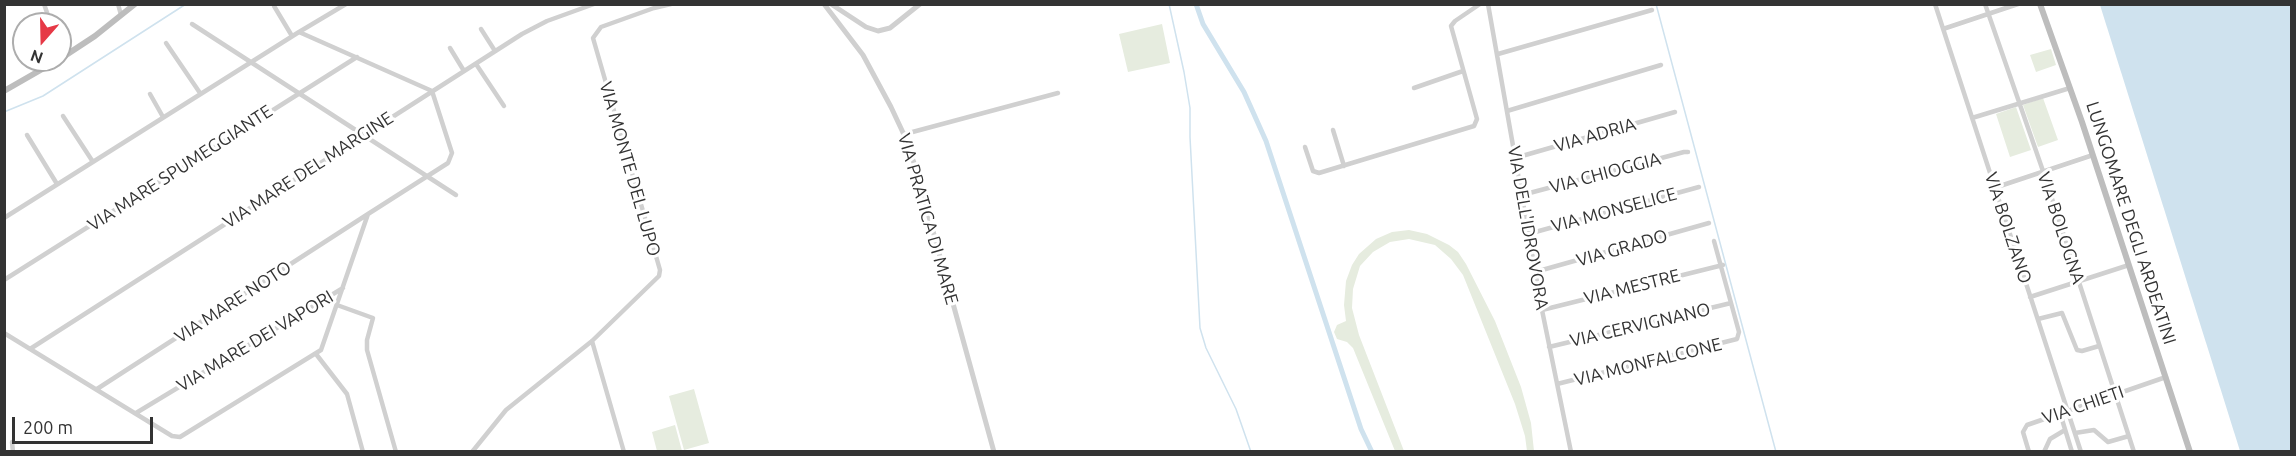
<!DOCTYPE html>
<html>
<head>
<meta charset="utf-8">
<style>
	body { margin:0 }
	#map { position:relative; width:2296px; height:456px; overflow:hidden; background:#fff; font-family:Ubuntu,sans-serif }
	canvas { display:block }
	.frame { position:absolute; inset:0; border:6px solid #333; pointer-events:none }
	.north { position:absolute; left:12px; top:12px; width:60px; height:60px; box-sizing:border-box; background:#fff; border:2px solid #adadad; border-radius:50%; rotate:200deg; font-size:16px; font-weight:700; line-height:24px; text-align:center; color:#333 }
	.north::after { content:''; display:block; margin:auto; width:21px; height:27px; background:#e63946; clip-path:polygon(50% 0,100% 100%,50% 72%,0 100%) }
	.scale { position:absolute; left:12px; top:417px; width:141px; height:27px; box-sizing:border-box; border:3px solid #333; border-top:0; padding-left:8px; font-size:18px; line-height:21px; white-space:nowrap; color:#333; -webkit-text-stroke:4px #fff; paint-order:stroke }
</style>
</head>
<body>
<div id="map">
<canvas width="2296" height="456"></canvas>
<div class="frame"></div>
<div class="north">N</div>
<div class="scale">200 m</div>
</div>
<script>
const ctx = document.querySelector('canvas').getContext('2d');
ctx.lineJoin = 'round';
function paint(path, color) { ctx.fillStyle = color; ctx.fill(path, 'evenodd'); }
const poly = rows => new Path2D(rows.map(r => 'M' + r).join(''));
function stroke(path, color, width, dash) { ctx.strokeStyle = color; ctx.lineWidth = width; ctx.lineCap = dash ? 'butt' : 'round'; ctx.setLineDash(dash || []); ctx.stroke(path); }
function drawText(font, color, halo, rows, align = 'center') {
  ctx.font = font + ' Ubuntu,sans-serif'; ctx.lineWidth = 6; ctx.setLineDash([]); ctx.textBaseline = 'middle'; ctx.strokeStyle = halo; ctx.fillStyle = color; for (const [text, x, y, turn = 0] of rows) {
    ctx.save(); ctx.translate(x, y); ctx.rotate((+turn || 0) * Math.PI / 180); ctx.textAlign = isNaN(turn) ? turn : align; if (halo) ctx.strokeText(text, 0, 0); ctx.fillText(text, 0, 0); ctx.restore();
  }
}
paint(poly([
	[1162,24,1170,63,1128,72,1119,34],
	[2051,49,2056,65,2036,72,2030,55],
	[2043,98,2058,140,2038,147,2023,105],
	[2016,107,2031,150,2010,157,1996,114],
	[1409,230,1427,234,1449,245,1458,252,1466,264,1495,321,1521,387,1531,423,1534,451,1527,451,1525,436,1515,404,1463,275,1451,259,1435,245,1409,239,1390,242,1373,252,1360,266,1353,289,1352,308,1359,335,1404,451,1395,451,1353,348,1347,342,1337,339,1334,332,1337,325,1346,321,1344,305,1346,281,1352,265,1359,254,1376,239,1392,232],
	[694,389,709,443,684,450,669,396],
	[675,425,682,451,657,451,652,432]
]), '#e6ecdf');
paint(poly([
	[2100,5,2291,5,2291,451,2240,451]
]), '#cfe2ee');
stroke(poly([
	[1169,4,1184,72,1190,108,1190,137,1200,328,1206,348,1236,409,1251,452],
	[1656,4,1776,452],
	[4,112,43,96,186,4]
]), '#cfe2ee', 1.5);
stroke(poly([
	[1196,4,1203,24,1244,92,1266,141,1361,429,1372,452]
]), '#cfe2ee', 5);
stroke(poly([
	[44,4,51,24],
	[118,4,121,15],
	[1488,4,1542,310,1571,452],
	[1935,4,2081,452],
	[1985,4,2043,171,2134,452],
	[274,6,292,36],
	[192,24,456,195],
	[481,29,495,51],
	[1943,29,2018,4],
	[299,32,346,4],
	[166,43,200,93],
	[450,48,464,71],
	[60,50,62,57],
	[1498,54,1652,10],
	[476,64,504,106],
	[1414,88,1463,71],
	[150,94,163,117],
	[1507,111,1661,65],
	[63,116,93,162],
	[1972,118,2070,88],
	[1333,130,1344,166],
	[905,134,1058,93],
	[27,135,57,184],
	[1305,147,1313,171,1319,173,1474,126,1477,119,1451,26,1455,21,1480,4],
	[1515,158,1675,112],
	[1994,188,2093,155],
	[1522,195,1684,152,1688,152],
	[4,218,299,32,432,91,452,153,448,163,368,214,321,350,180,437,172,436,4,333],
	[1528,234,1699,187],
	[1535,272,1709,223],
	[4,280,357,57],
	[2030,297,2129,265],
	[337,305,373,318,367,340,367,350,396,452],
	[1542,310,1723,265],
	[2038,319,2062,313,2077,350,2082,351,2099,346],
	[592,341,624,452],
	[1549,347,1731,303],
	[30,349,522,34,547,21,594,4],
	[316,354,347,394,363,452],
	[1557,384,1737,339,1739,332,1714,241],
	[97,389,368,214],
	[136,413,343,288],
	[2060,413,2072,452],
	[2075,433,2094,430,2108,442,2129,436],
	[12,442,13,452],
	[472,452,506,410,592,341,659,276,660,270,593,38,601,27,654,8,671,4],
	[2029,452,2023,432,2027,425,2166,377],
	[2044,452,2050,439,2065,430]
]), '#d0d0d0', 4.5);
stroke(poly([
	[824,4,863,55,891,107,906,139,915,166,994,452],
	[831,4,866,27,878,31,890,28,920,4]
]), '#d0d0d0', 5);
stroke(poly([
	[2040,4,2082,122,2190,452],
	[60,59,95,36,135,4],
	[4,91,58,60]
]), '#bdbdbd', 6);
drawText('18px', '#333', '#fff', [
	["VIA ADRIA",1595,135,-16],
	["VIA MARE SPUMEGGIANTE",180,168,-33],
	["VIA MONTE DEL LUPO",630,169,74],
	["VIA MARE DEL MARGINE",308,170,-33],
	["VIA CHIOGGIA",1605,173,-15],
	["VIA MONSELICE",1614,210,-15],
	["VIA PRATICA DI MARE",928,219,74],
	["LUNGOMARE DEGLI ARDEATINI",2131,223,72],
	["VIA DELL'IDROVORA",1528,228,80],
	["VIA BOLZANO",2008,228,72],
	["VIA BOLOGNA",2061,228,72],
	["VIA GRADO",1622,248,-16],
	["VIA MESTRE",1632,287,-14],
	["VIA MARE NOTO",233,302,-33],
	["VIA CERVIGNANO",1640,325,-13],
	["VIA MARE DEI VAPORI",255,341,-31],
	["VIA MONFALCONE",1648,362,-14],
	["VIA CHIETI",2083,405,-19]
]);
</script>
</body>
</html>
